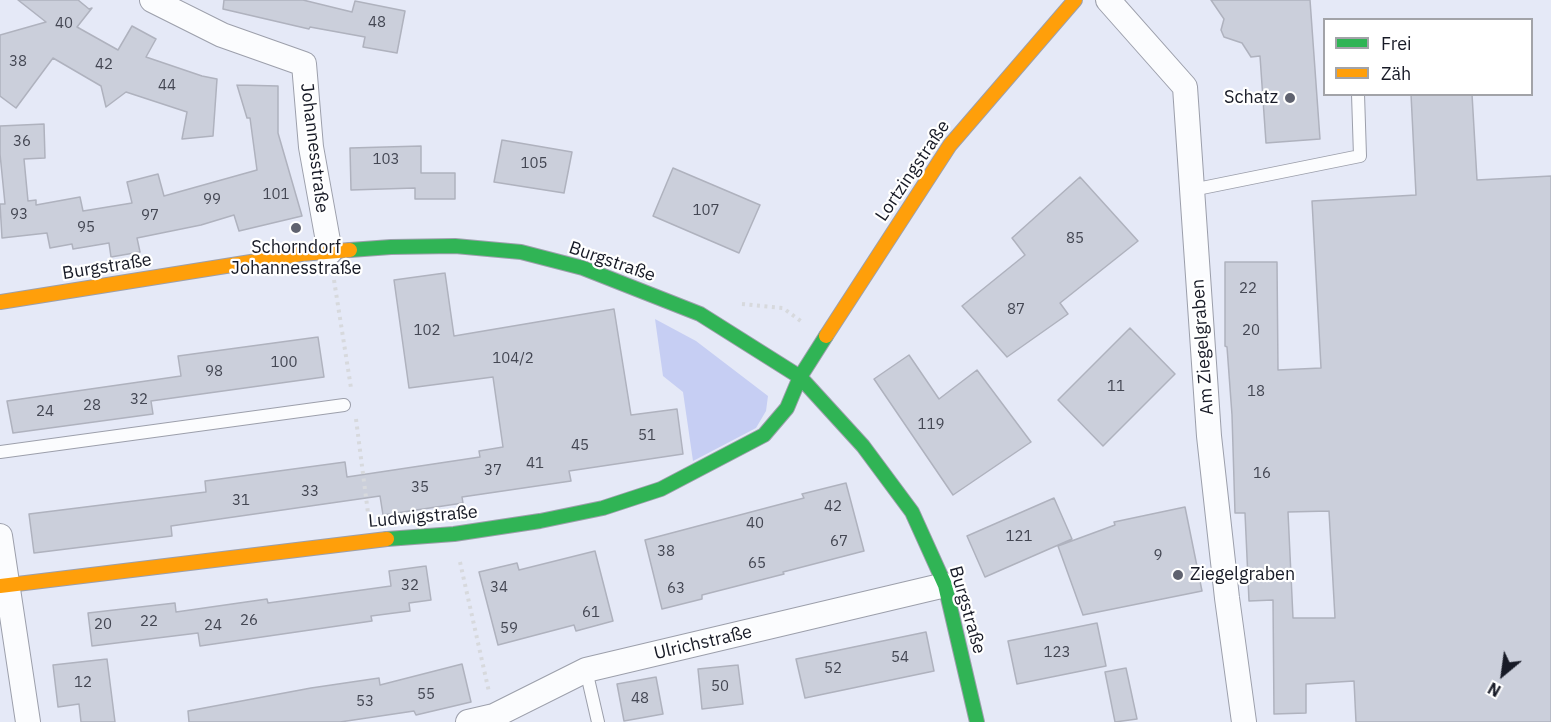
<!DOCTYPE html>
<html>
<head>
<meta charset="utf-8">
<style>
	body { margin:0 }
	#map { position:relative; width:1551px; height:722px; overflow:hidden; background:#e5e9f7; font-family:"IBM Plex Sans",sans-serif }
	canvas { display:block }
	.legend { position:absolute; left:1323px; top:18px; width:210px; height:78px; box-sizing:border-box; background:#fff; border:2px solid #a2a3a8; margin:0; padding:8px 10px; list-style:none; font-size:18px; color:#171a26 }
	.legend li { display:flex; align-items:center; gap:12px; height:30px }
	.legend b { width:30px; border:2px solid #a2a3a8 }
	.north { position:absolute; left:1473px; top:644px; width:60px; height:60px; -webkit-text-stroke:4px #fff; paint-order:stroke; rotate:209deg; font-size:16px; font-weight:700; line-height:24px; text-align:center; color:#171a26 }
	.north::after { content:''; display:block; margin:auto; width:21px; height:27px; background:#171a26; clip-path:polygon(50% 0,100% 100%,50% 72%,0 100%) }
</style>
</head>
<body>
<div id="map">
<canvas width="1551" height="722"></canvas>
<ul class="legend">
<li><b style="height:8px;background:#30b455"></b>Frei</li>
<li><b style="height:8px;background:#ff9f0a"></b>Zäh</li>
</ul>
<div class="north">N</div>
</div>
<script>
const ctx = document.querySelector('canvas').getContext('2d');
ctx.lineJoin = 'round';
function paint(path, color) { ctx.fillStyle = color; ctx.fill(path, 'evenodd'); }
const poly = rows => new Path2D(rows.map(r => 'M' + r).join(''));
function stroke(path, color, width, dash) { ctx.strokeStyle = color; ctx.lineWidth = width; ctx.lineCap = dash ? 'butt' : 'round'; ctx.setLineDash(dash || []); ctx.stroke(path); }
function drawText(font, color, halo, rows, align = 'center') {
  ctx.font = font + ' "IBM Plex Sans",sans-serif'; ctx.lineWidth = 4.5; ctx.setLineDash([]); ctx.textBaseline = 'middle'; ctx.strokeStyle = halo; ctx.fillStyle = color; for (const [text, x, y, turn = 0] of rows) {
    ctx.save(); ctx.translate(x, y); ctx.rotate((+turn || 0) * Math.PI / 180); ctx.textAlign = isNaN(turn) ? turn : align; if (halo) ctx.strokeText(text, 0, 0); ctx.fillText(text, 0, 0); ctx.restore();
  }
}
paint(poly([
	[655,319,696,341,768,396,766,411,756,428,693,461,683,392,663,376]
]), '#c6cef3');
const building = poly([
	[18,0,78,0,89,9,92,8,77,27,118,50,132,26,156,39,146,57,202,76,217,79,213,136,182,139,187,112,126,92,106,107,101,86,53,58,16,108,0,96,0,35,46,22,18,0],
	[224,0,303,0,352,12,355,1,405,11,397,53,363,47,365,37,310,27,309,29,223,9,224,0],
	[1211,0,1310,0,1320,139,1266,143,1260,56,1251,57,1242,43,1224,37,1221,30,1224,19,1211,0],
	[237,85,278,86,278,133,302,216,239,231,234,215,201,225,137,238,140,252,111,257,109,243,73,249,72,244,50,248,47,233,2,238,0,204,5,204,0,154,0,126,44,124,45,158,24,159,28,201,36,200,36,205,80,197,83,211,132,203,127,182,158,174,164,196,257,170,250,118,247,118,237,85],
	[1411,94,1472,94,1477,180,1551,176,1551,722,1356,722,1354,681,1306,684,1306,713,1274,714,1273,600,1249,601,1245,513,1235,513,1232,415,1227,347,1225,346,1225,262,1277,262,1278,370,1321,368,1312,201,1416,195,1411,94],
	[1329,511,1335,618,1293,618,1288,512,1329,511],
	[502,140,572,152,564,193,494,182,502,140],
	[421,146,421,173,455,173,455,199,415,199,415,188,351,190,350,148,421,146],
	[673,168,760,205,739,253,653,216,673,168],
	[1080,177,1138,241,1060,303,1068,314,1007,357,962,306,1025,255,1012,238,1080,177],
	[445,273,454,336,614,309,631,415,677,409,683,454,569,471,571,481,462,497,463,503,383,515,380,496,171,526,172,536,34,553,29,514,206,492,205,481,345,462,347,477,480,457,479,451,503,447,493,377,409,388,394,280,445,273],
	[1130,328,1175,374,1103,446,1058,400,1130,328],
	[318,337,324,377,151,401,153,414,13,433,7,401,181,376,178,356,318,337],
	[909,355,939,399,977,370,1031,442,953,495,874,379,909,355],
	[846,483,864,551,783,572,784,574,702,595,702,599,662,609,645,540,804,498,802,494,846,483],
	[1054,498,1072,539,985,577,967,536,1054,498],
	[1185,507,1202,591,1083,615,1058,546,1115,525,1114,522,1185,507],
	[595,551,613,621,576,631,574,625,498,645,479,572,517,563,519,570,595,551],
	[426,566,431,600,409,603,410,611,371,616,372,621,200,646,198,633,92,646,88,613,175,603,176,612,267,599,268,603,391,586,389,571,426,566],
	[1097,623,1106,666,1017,684,1008,641,1097,623],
	[926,632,934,671,805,698,796,659,926,632],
	[107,659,115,722,81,722,79,704,58,707,53,665,107,659],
	[462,664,471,702,416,715,414,711,340,722,189,722,188,711,311,688,379,678,380,685,462,664],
	[738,665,743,704,702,709,698,669,738,665],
	[1126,668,1137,719,1115,722,1105,672,1126,668],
	[656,677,663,714,624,721,617,684,656,677]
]);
paint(building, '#cbcfdb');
stroke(building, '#afb2be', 1.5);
const lane = poly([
	[1192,190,1360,156,1358,94],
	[0,452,344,405],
	[586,670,598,722]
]);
const street = poly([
	[152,0,222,35,304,64,311,147,330,252],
	[1108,0,1185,87,1209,436,1227,598,1244,722],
	[0,536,28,722],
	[468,722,494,716,586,670,945,585]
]);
const fast = poly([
	[350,250,391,247,455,246,521,252,583,268,700,314,800,377,863,446,912,512,945,585,977,722],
	[387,539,454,534,540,521,603,508,661,489,764,435,787,408,800,377,826,336]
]);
const slow = poly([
	[0,302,301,254,350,250],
	[826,336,950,145,1075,0],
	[0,586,387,539]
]);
stroke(lane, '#9c9fab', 14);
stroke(street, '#9c9fab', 26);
stroke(fast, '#9c9fab', 16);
stroke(slow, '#9c9fab', 16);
stroke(poly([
	[334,280,351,388],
	[742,304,783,308,802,322],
	[356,419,368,513],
	[460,562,489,692]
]), '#d7d9dd', 4, [3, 4.5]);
stroke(lane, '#fbfcfe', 12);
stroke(street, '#fbfcfe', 24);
stroke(fast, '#30b455', 14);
stroke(slow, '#ff9f0a', 14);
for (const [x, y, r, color] of [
	[1290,98,6,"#5f626f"],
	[296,228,6,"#5f626f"],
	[1178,575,6,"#5f626f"]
]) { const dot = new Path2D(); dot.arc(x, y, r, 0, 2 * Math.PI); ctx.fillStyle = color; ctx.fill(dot); stroke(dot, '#fff', 2); }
drawText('15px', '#444753', null, [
	["48",377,23],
	["40",64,24],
	["38",18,62],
	["42",104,65],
	["44",167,86],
	["36",22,142],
	["103",386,160],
	["105",534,164],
	["101",276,195],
	["99",212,200],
	["107",706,211],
	["93",19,215],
	["97",150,216],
	["95",86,228],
	["85",1075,239],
	["22",1248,289],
	["87",1016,310],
	["102",427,331],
	["20",1251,331],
	["104/2",513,359],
	["100",284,363],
	["98",214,372],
	["11",1116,387],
	["18",1256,392],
	["32",139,400],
	["28",92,406],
	["24",45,412],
	["119",931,425],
	["51",647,436],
	["45",580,446],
	["41",535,464],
	["37",493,471],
	["16",1262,474],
	["35",420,488],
	["33",310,492],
	["31",241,501],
	["42",833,507],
	["40",755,524],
	["121",1019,537],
	["67",839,542],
	["38",666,552],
	["9",1158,556],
	["65",757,564],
	["32",410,586],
	["34",499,588],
	["63",676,589],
	["61",591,613],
	["26",249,621],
	["22",149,622],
	["20",103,625],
	["24",213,626],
	["59",509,629],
	["123",1057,653],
	["54",900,658],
	["52",833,669],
	["12",83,683],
	["50",720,687],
	["55",426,695],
	["48",640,699],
	["53",365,702]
]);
drawText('18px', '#171a26', '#fff', [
	["Schatz",1278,98],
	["Schorndorf",296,248,"center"],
	["Johannesstraße",296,269,"center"],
	["Ziegelgraben",1190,575,"left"]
], 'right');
drawText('18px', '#171a26', '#fff', [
	["Johannesstraße",314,148,83],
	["Lortzingstraße",913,171,-56],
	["Burgstraße",612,262,19],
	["Burgstraße",107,267,-9],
	["Am Ziegelgraben",1203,347,-94],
	["Ludwigstraße",423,517,-5],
	["Burgstraße",967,610,74],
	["Ulrichstraße",703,643,-13]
]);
</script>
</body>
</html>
